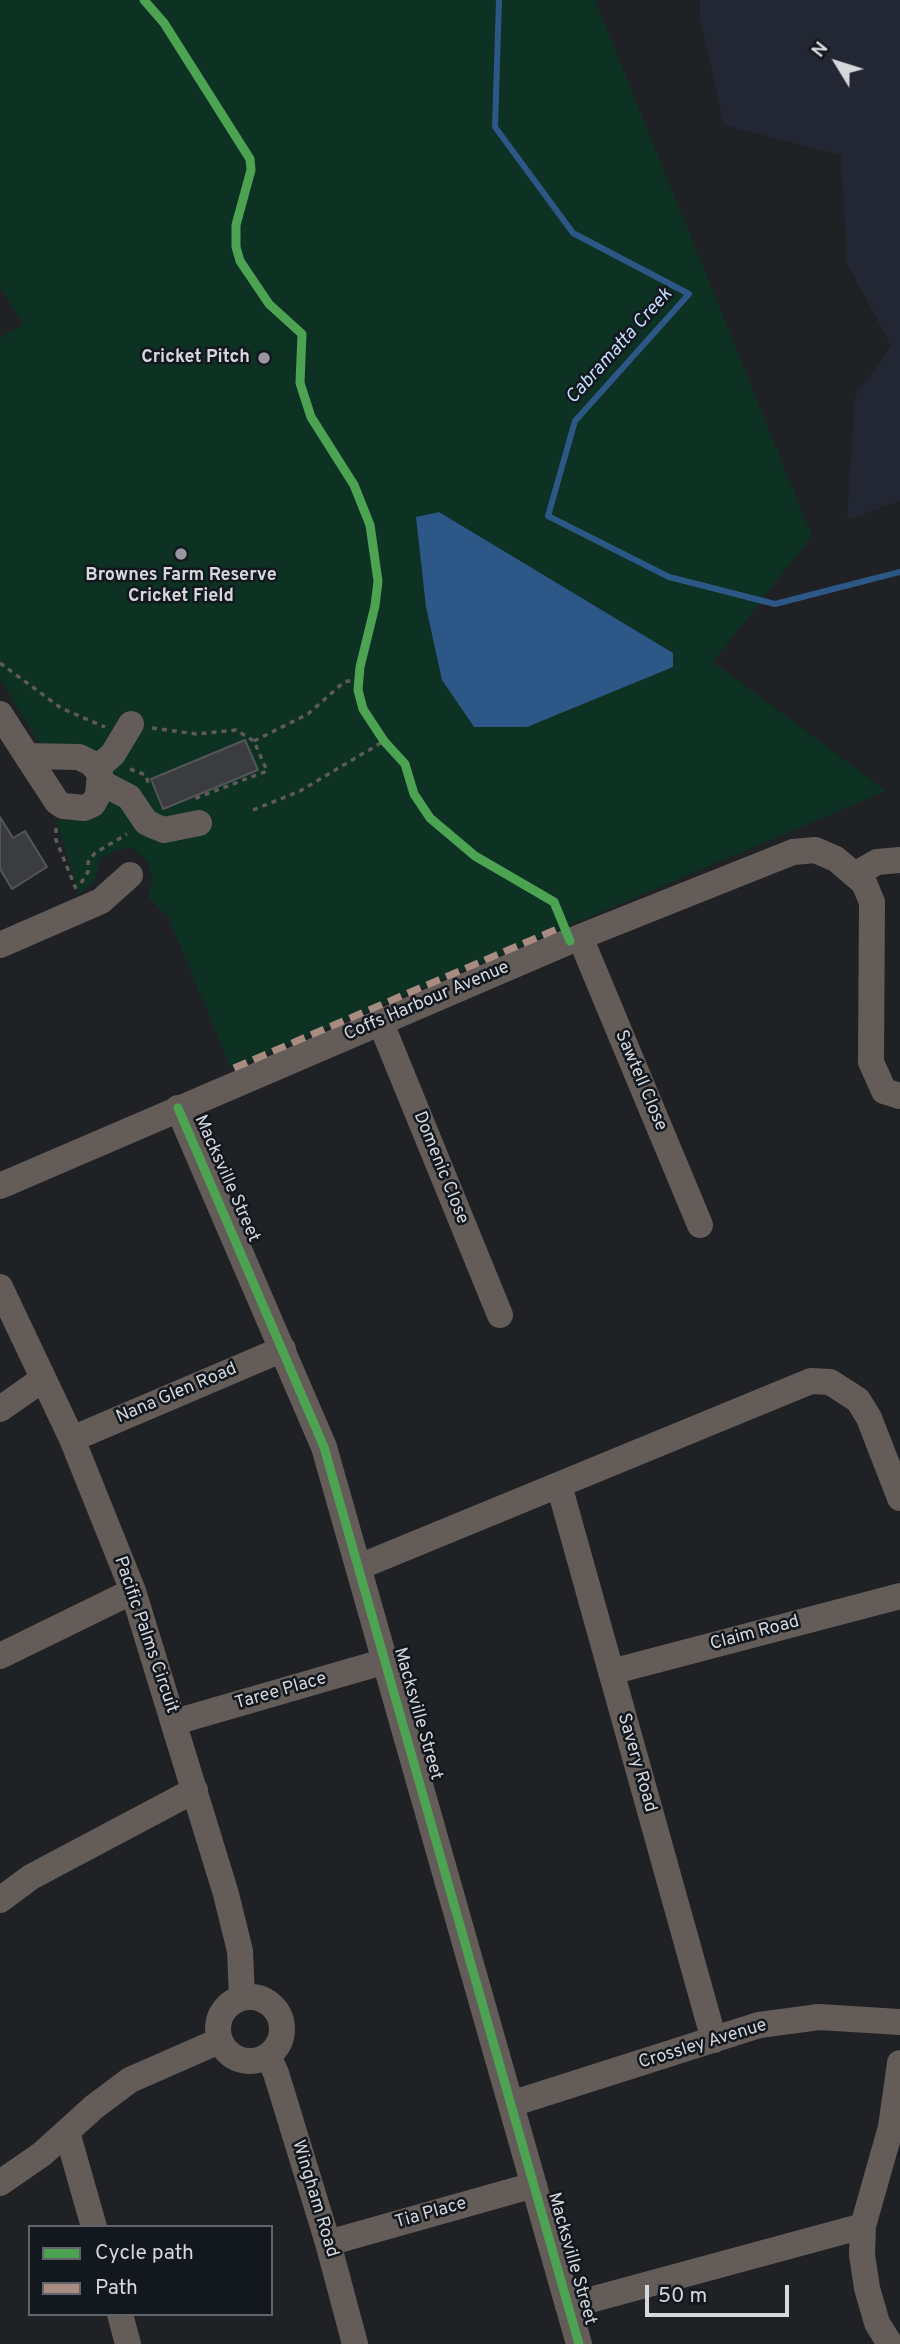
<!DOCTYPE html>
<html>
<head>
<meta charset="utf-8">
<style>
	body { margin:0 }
	#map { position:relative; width:900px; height:2344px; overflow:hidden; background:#1f2124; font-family:Overpass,sans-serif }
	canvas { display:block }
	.legend { position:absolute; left:28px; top:2225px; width:245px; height:91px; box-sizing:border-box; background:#13171e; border:2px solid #61646b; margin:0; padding:9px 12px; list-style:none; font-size:21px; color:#d6d8de }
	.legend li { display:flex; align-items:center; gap:14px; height:35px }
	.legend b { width:35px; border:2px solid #61646b }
	.north { position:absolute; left:802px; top:28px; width:70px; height:70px; -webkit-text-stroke:5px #13171e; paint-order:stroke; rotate:308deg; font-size:19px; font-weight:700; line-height:28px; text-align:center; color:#d6d8de }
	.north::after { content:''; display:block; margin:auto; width:24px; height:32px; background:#d6d8de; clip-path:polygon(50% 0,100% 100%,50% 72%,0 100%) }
	.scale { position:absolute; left:645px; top:2285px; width:144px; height:32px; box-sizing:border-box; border:4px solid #d6d8de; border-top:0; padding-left:9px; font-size:21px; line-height:24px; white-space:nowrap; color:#d6d8de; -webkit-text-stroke:5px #13171e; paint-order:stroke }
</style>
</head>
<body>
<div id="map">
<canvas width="900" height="2344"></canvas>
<ul class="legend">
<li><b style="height:9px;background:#4ca352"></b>Cycle path</li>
<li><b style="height:9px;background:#a88b81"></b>Path</li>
</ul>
<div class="north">N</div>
<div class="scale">50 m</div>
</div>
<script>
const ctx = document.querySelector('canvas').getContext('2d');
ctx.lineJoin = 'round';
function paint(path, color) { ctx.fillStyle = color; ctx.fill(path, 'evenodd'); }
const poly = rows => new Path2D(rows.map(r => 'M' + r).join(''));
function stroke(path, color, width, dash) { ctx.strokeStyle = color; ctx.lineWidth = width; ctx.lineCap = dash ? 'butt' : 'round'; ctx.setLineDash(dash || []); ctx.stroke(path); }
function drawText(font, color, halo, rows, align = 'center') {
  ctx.font = font + ' Overpass,sans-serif'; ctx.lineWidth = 5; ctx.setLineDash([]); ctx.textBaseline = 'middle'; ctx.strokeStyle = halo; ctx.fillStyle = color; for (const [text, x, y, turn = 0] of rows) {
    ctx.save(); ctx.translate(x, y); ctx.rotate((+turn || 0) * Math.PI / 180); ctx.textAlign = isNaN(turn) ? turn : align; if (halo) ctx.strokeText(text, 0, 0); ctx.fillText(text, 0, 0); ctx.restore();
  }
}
paint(poly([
	[700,0,900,0,900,501,847,520,855,396,891,346,847,263,841,155,724,125,700,18]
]), '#222733');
paint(poly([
	[0,0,595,0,812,536,713,662,886,791,231,1069,168,916,148,898,152,879,147,861,133,848,115,850,100,859,94,882,79,894,56,819,74,821,93,815,114,776,39,743,0,678,0,338,23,324,0,287]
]), '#0d3122');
paint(poly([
	[439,512,673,653,673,667,527,727,474,727,442,680,426,607,416,517]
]), '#2d5786');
stroke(poly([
	[499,0,495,127,573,233,689,294,575,421,548,516,669,577,775,604,900,572]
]), '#2d5786', 6);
const building = poly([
	[245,740,258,770,163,809,151,779,245,740],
	[0,817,13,838,25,831,47,867,12,889,0,869,0,817]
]);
paint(building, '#3b3c40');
stroke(building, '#535558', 2);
stroke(poly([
	[0,663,61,708,105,727],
	[152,728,197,734,236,730,254,741,267,771,191,800],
	[254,741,308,714,344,682,359,679],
	[130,769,146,775,149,786],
	[253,810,300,791,384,741],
	[56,828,56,840,76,889],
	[81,883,88,872,88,862,95,853,127,834]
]), '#5e5a57', 3.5, [5, 5]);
stroke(poly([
	[0,714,27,756,57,802,63,806,84,808,93,804,98,795,100,773,91,763,79,757,27,756],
	[96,769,113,754,131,724],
	[102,783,129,797,146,822,154,826,164,830,199,823],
	[856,874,877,862,900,860],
	[580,937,700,1225],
	[0,945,101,901,130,875],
	[380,1021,500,1315],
	[178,1108,324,1447,579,2344],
	[0,1186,570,941,793,852,815,850,836,859,864,883,872,902,871,1062,884,1091,900,1096],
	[0,1287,72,1439,133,1591,226,1894,240,1951,242,1998],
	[0,1409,43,1379],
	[72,1439,283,1349],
	[559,1485,714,2040],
	[359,1567,811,1381,830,1382,858,1400,869,1418,900,1498],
	[0,1656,133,1591],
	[611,1672,900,1596],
	[175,1722,386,1661],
	[0,1900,31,1877,195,1790],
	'218 2029a32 32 0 1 1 64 0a32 32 0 1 1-64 0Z',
	[268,2056,276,2073,328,2243,355,2344],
	[511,2104,759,2025,819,2017,900,2022],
	[67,2132,94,2227],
	[0,2183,42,2154,94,2107,130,2080,219,2041],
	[328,2243,534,2185],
	[568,2306,863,2226],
	[120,2314,128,2344],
	[890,2344,877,2323,867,2288,862,2255,863,2226,891,2127,900,2063]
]), '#645c58', 26);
stroke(poly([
	[234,1068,564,926]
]), '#a88b81', 7, [14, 7]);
stroke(poly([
	[144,0,164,23,250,159,251,170,236,225,236,247,240,261,269,304,302,334,300,383,311,417,354,485,370,525,378,581,375,606,360,667,358,690,363,709,384,741,405,764,414,794,430,818,475,856,554,902,570,941],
	[178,1108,324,1447,579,2344]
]), '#4ca352', 9);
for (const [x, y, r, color] of [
	[264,358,7,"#96989d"],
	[181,554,7,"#96989d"]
]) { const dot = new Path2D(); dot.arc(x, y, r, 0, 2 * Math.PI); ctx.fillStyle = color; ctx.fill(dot); stroke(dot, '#13171e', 2.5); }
drawText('bold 18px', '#d6d8de', '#13171e', [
	["Cricket Pitch",250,358],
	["Brownes Farm Reserve",181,576,"center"],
	["Cricket Field",181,597,"center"]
], 'right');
drawText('18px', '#d6d8de', '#13171e', [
	["Coffs Harbour Avenue",427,1002,-23],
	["Sawtell Close",640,1081,67],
	["Domenic Close",440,1168,68],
	["Macksville Street",226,1179,66],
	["Nana Glen Road",177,1394,-23],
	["Claim Road",755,1634,-15],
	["Pacific Palms Circuit",145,1635,71],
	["Taree Place",281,1692,-16],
	["Macksville Street",417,1714,74],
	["Savery Road",636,1763,74],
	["Crossley Avenue",703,2045,-17],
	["Wingham Road",314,2199,73],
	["Tia Place",431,2214,-16],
	["Macksville Street",571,2259,74]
]);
drawText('italic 19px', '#c3ddfc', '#13171e', [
	["Cabramatta Creek",620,347,-48]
]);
</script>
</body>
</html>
